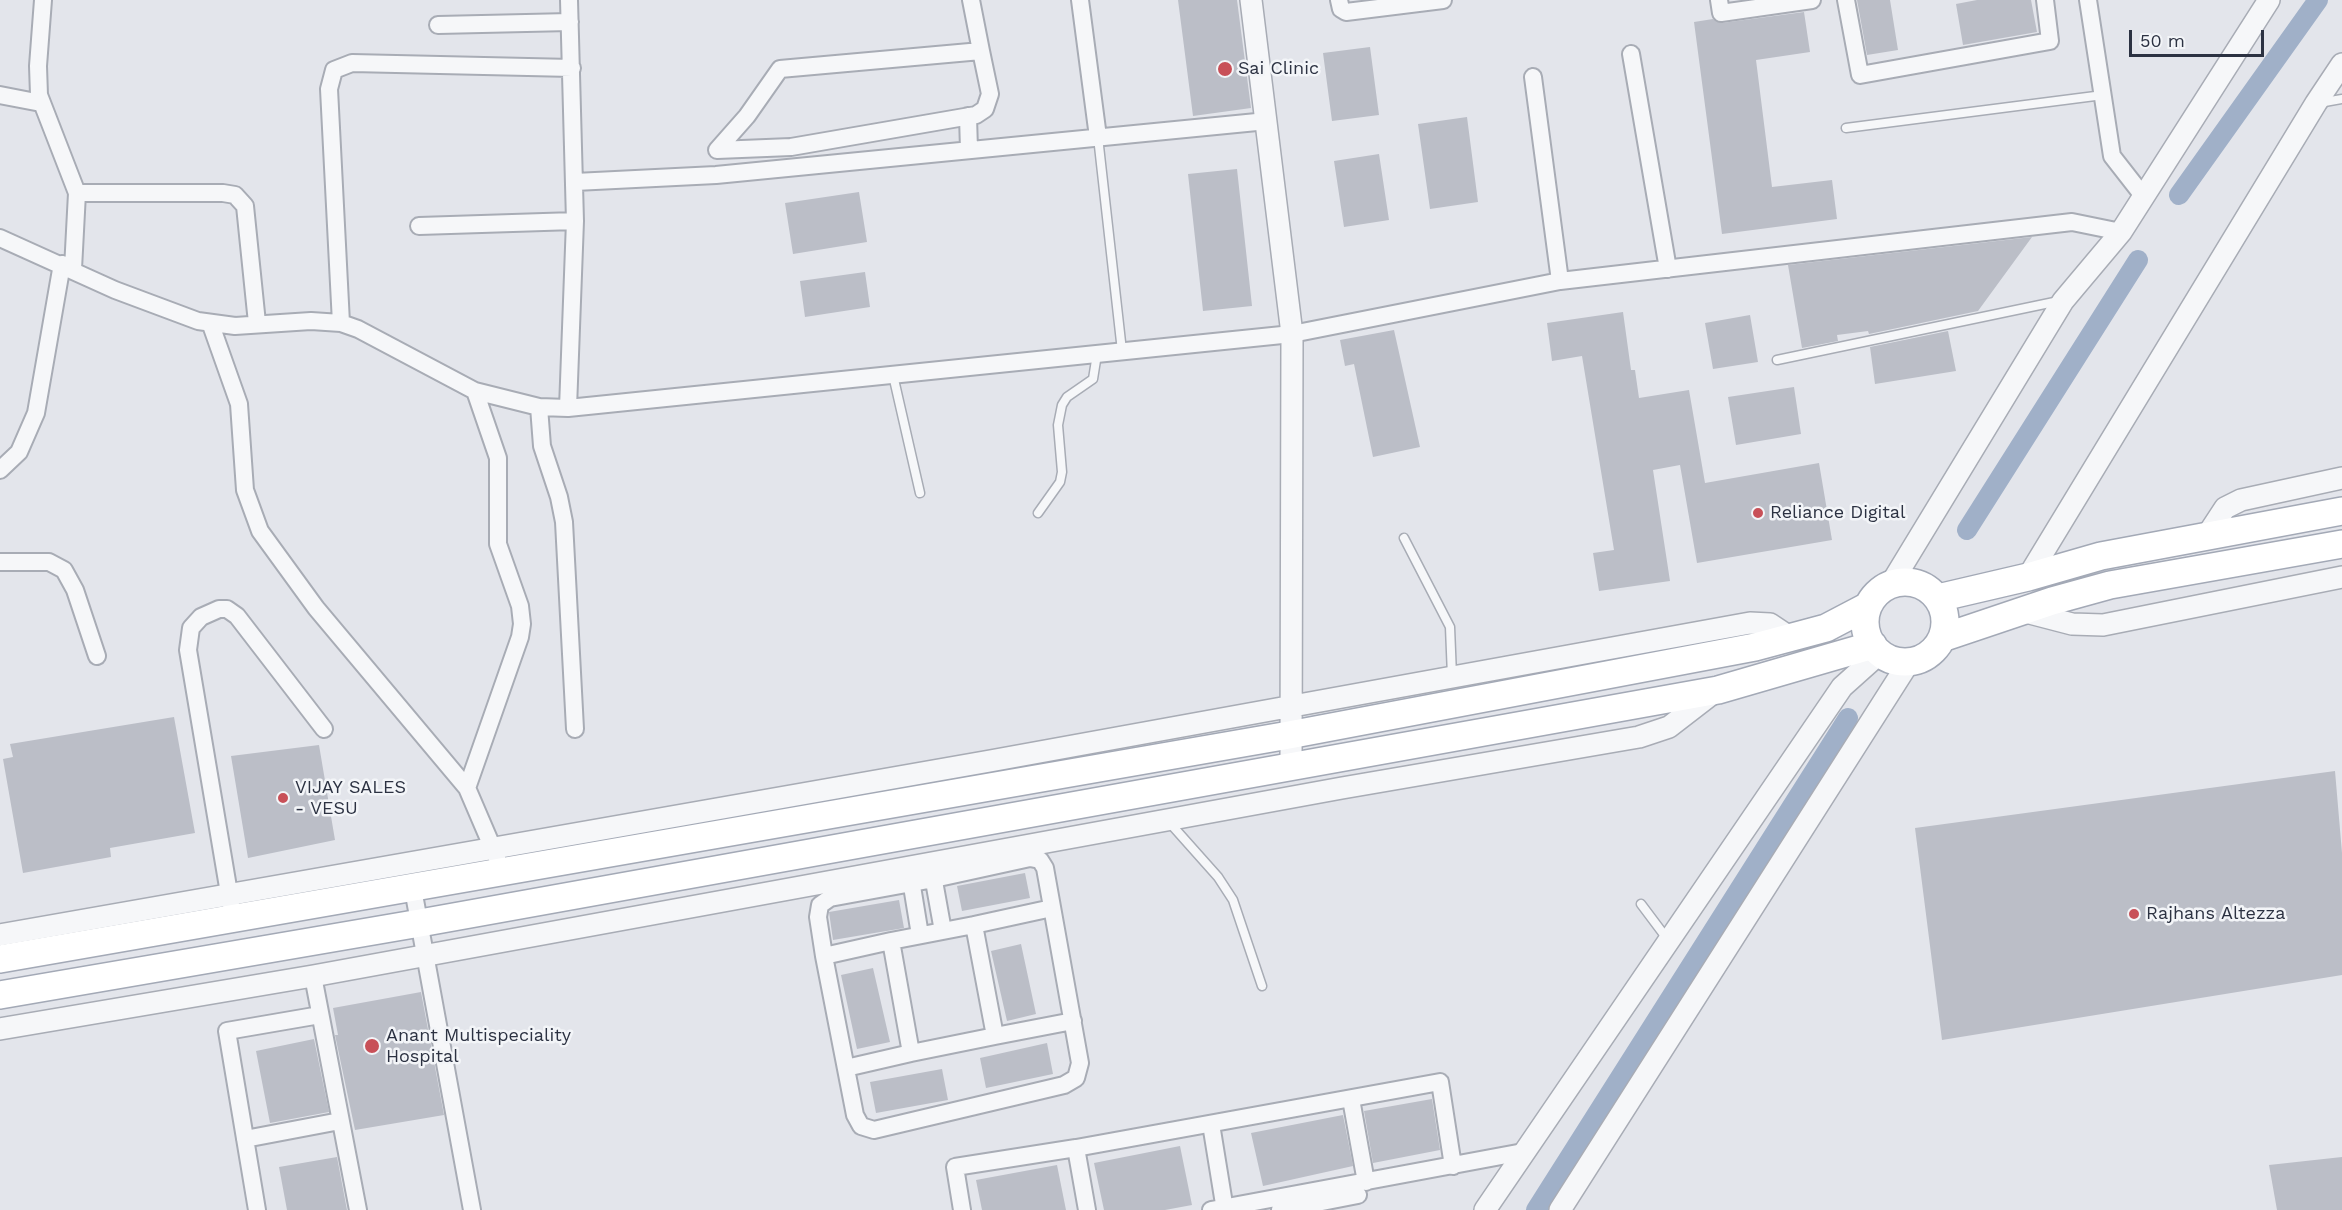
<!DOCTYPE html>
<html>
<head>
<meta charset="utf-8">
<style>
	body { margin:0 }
	#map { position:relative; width:2342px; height:1210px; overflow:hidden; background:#e3e5eb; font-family:"Work Sans",sans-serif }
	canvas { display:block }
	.scale { position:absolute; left:2129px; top:30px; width:135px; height:27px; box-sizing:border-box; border:3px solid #2c3242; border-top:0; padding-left:8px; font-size:18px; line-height:21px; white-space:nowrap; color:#2c3242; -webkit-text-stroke:4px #f3f5f8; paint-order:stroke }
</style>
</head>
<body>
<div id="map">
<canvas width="2342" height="1210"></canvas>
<div class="scale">50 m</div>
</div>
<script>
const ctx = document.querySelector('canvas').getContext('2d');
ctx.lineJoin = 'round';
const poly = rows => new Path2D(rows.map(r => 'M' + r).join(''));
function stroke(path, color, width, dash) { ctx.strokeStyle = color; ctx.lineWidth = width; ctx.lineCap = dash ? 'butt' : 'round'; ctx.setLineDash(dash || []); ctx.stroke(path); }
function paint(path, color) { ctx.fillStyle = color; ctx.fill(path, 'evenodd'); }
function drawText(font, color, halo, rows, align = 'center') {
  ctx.font = font + ' "Work Sans",sans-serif'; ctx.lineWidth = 5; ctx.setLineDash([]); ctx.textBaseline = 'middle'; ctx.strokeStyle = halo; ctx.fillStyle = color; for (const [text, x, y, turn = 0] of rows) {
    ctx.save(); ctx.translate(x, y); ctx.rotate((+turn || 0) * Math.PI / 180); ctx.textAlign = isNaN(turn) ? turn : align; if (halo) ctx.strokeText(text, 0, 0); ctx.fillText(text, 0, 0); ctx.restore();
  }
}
stroke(poly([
	[2179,195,2318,0],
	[1967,530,2138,260],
	[1536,1210,1848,718]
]), '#a0b0c8', 20);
paint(poly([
	[1178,0,1237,0,1251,108,1193,116],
	[1857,0,1890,0,1898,50,1867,55],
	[1977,0,2031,0,2037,32,1963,45,1956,4],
	[1804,12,1810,52,1756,60,1772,187,1832,180,1837,219,1722,234,1694,22,1713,19,1722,23],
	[1370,47,1379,115,1332,121,1323,53],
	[1467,117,1478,202,1430,209,1418,124],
	[1379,154,1389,220,1344,227,1334,161],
	[1237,169,1252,306,1203,311,1188,174],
	[859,192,867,242,793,254,785,203],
	[2032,237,1978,311,1869,334,1868,331,1837,335,1838,341,1802,348,1788,265],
	[865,272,870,307,805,317,800,281],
	[1623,312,1631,370,1635,370,1639,398,1689,390,1705,483,1819,463,1832,540,1697,563,1680,465,1653,470,1670,581,1599,591,1593,553,1614,550,1582,356,1552,361,1547,323],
	[1750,315,1758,362,1713,369,1705,323],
	[1394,330,1420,447,1373,457,1354,364,1345,366,1340,340],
	[1948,331,1956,371,1875,384,1870,347],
	[1794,387,1801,434,1736,445,1728,397],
	[174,717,195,833,110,848,111,857,23,873,3,759,13,757,10,744],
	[319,745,335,840,248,858,231,756],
	[2335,771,2342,853,2342,975,1942,1040,1915,828],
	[1025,873,1030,898,962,911,957,886],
	[899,900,904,928,833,940,829,912],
	[1021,944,1036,1014,1007,1021,991,951],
	[873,968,890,1042,857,1049,841,975],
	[421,992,444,1115,355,1130,335,1035,338,1035,333,1008],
	[314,1039,329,1112,270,1123,256,1051],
	[1047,1043,1053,1074,986,1088,980,1058],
	[942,1069,948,1100,876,1113,870,1082],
	[1432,1099,1440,1150,1373,1163,1364,1111],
	[1343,1115,1353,1166,1263,1186,1251,1133],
	[1180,1146,1192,1205,1165,1210,1104,1210,1094,1163],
	[337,1157,347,1210,287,1210,279,1167],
	[2342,1157,2342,1210,2277,1210,2269,1165],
	[1057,1165,1066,1210,982,1210,976,1180]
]), '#bbbec7');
const service = poly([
	[2319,103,2342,99],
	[1846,128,2103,95],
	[1098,137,1122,351],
	[1777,360,2059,301],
	[893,375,920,493],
	[1038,513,1060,482,1062,472,1058,425,1062,405,1067,397,1093,379,1097,354],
	[1404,538,1450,627,1452,676],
	[1169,822,1218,877,1233,900,1262,986],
	[1641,904,1668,940]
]);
const minor = poly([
	[43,0,38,66,39,95,77,193,73,269],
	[569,0,575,221,568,408,1292,334,1560,281,2072,222,2121,232],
	[971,0,981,51,990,94,985,109,976,115,791,147,717,150,747,116,780,69,981,51],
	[1080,0,1098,137],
	[1339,0,1341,9,1346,12,1443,0],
	[1719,0,1721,13,1812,0],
	[1846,0,1860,75,2050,41,2045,0],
	[2088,0,2112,156,2144,197],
	[438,25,570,22],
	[1631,54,1668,269],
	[1533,77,1560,281],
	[0,95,41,103],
	[968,116,969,150],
	[575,182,716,175,1267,121],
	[77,193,223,193,235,195,245,206,257,323],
	[419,226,575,221],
	[0,238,115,290,198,321,235,326,311,321,341,323,358,329,475,391,539,407,568,408],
	[341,323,329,89,334,70,352,63,572,68],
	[211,325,239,404,245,490,260,531,316,608,467,788,497,858],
	[539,407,542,446,559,497,564,522,575,729],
	[0,470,19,452,36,413,62,264],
	[0,562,49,562,64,570,75,590,97,656],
	[467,788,520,637,522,624,520,606,498,544,498,458,475,391],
	[1030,858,1040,860,1045,868,1080,1063,1076,1078,1064,1085,874,1130,861,1126,855,1115,824,956,818,917,820,905,830,898,934,879,1030,858],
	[932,870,943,931],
	[910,874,920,935],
	[413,889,472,1210],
	[231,905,188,650,191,628,201,617,219,609,227,609,237,616,324,729],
	[974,925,995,1036,911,1053,891,941,974,925],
	[974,925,1052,908],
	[824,956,891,941],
	[313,976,358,1210],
	[995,1036,1073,1021],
	[846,1068,911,1053],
	[1351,1099,1366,1182],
	[1211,1124,1225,1210],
	[245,1139,340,1121],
	[1076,1148,1087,1210],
	[257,1210,227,1031,320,1015],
	[962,1210,955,1167,1076,1148,1440,1082,1453,1166],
	[1211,1210,1523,1152],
	[1280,1210,1358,1195]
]);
const tertiary = poly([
	[1251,0,1292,334,1291,767],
	[2206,537,2225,508,2241,500,2342,478],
	[2028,577,2316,103,2342,64],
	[1891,584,2063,301,2121,232,2269,0],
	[2022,611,2072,624,2103,625,2342,577],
	[0,935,990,761,1750,623,1770,624,1791,638],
	[0,1029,313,976,1342,788,1639,737,1669,727,1717,690],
	[1485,1210,1842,687,1880,653],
	[1560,1210,1909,662]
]);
const primary = poly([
	'1865 622a40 40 0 1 1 80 0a40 40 0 1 1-80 0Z',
	[1938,598,2028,577,2101,556,2342,511],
	[1942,638,2052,601,2110,585,2342,544],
	[0,959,1289,735,1755,647,1826,628,1868,606],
	[0,995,420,923,1718,690,1873,645]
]);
stroke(service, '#a8acb5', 11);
stroke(minor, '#a8acb5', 20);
stroke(tertiary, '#a8acb5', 24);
stroke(primary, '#a3a9b6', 30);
stroke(service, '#f6f7f9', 8);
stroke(minor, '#f6f7f9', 16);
stroke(tertiary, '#f6f7f9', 21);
stroke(primary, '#fff', 27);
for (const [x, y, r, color] of [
	[1225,69,8,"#c85058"],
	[1758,513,6,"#c85058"],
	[283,798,6,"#c85058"],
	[2134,914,6,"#c85058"],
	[372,1046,8,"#c85058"]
]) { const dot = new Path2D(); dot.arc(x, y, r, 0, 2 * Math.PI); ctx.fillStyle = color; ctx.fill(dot); stroke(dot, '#f3f5f8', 2); }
drawText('18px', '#2c3242', '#f3f5f8', [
	["Sai Clinic",1238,69],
	["Reliance Digital",1770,513],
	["VIJAY SALES",295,788],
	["- VESU",295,809],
	["Rajhans Altezza",2146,914],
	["Anant Multispeciality",386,1036],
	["Hospital",386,1057]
], 'left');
</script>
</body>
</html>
